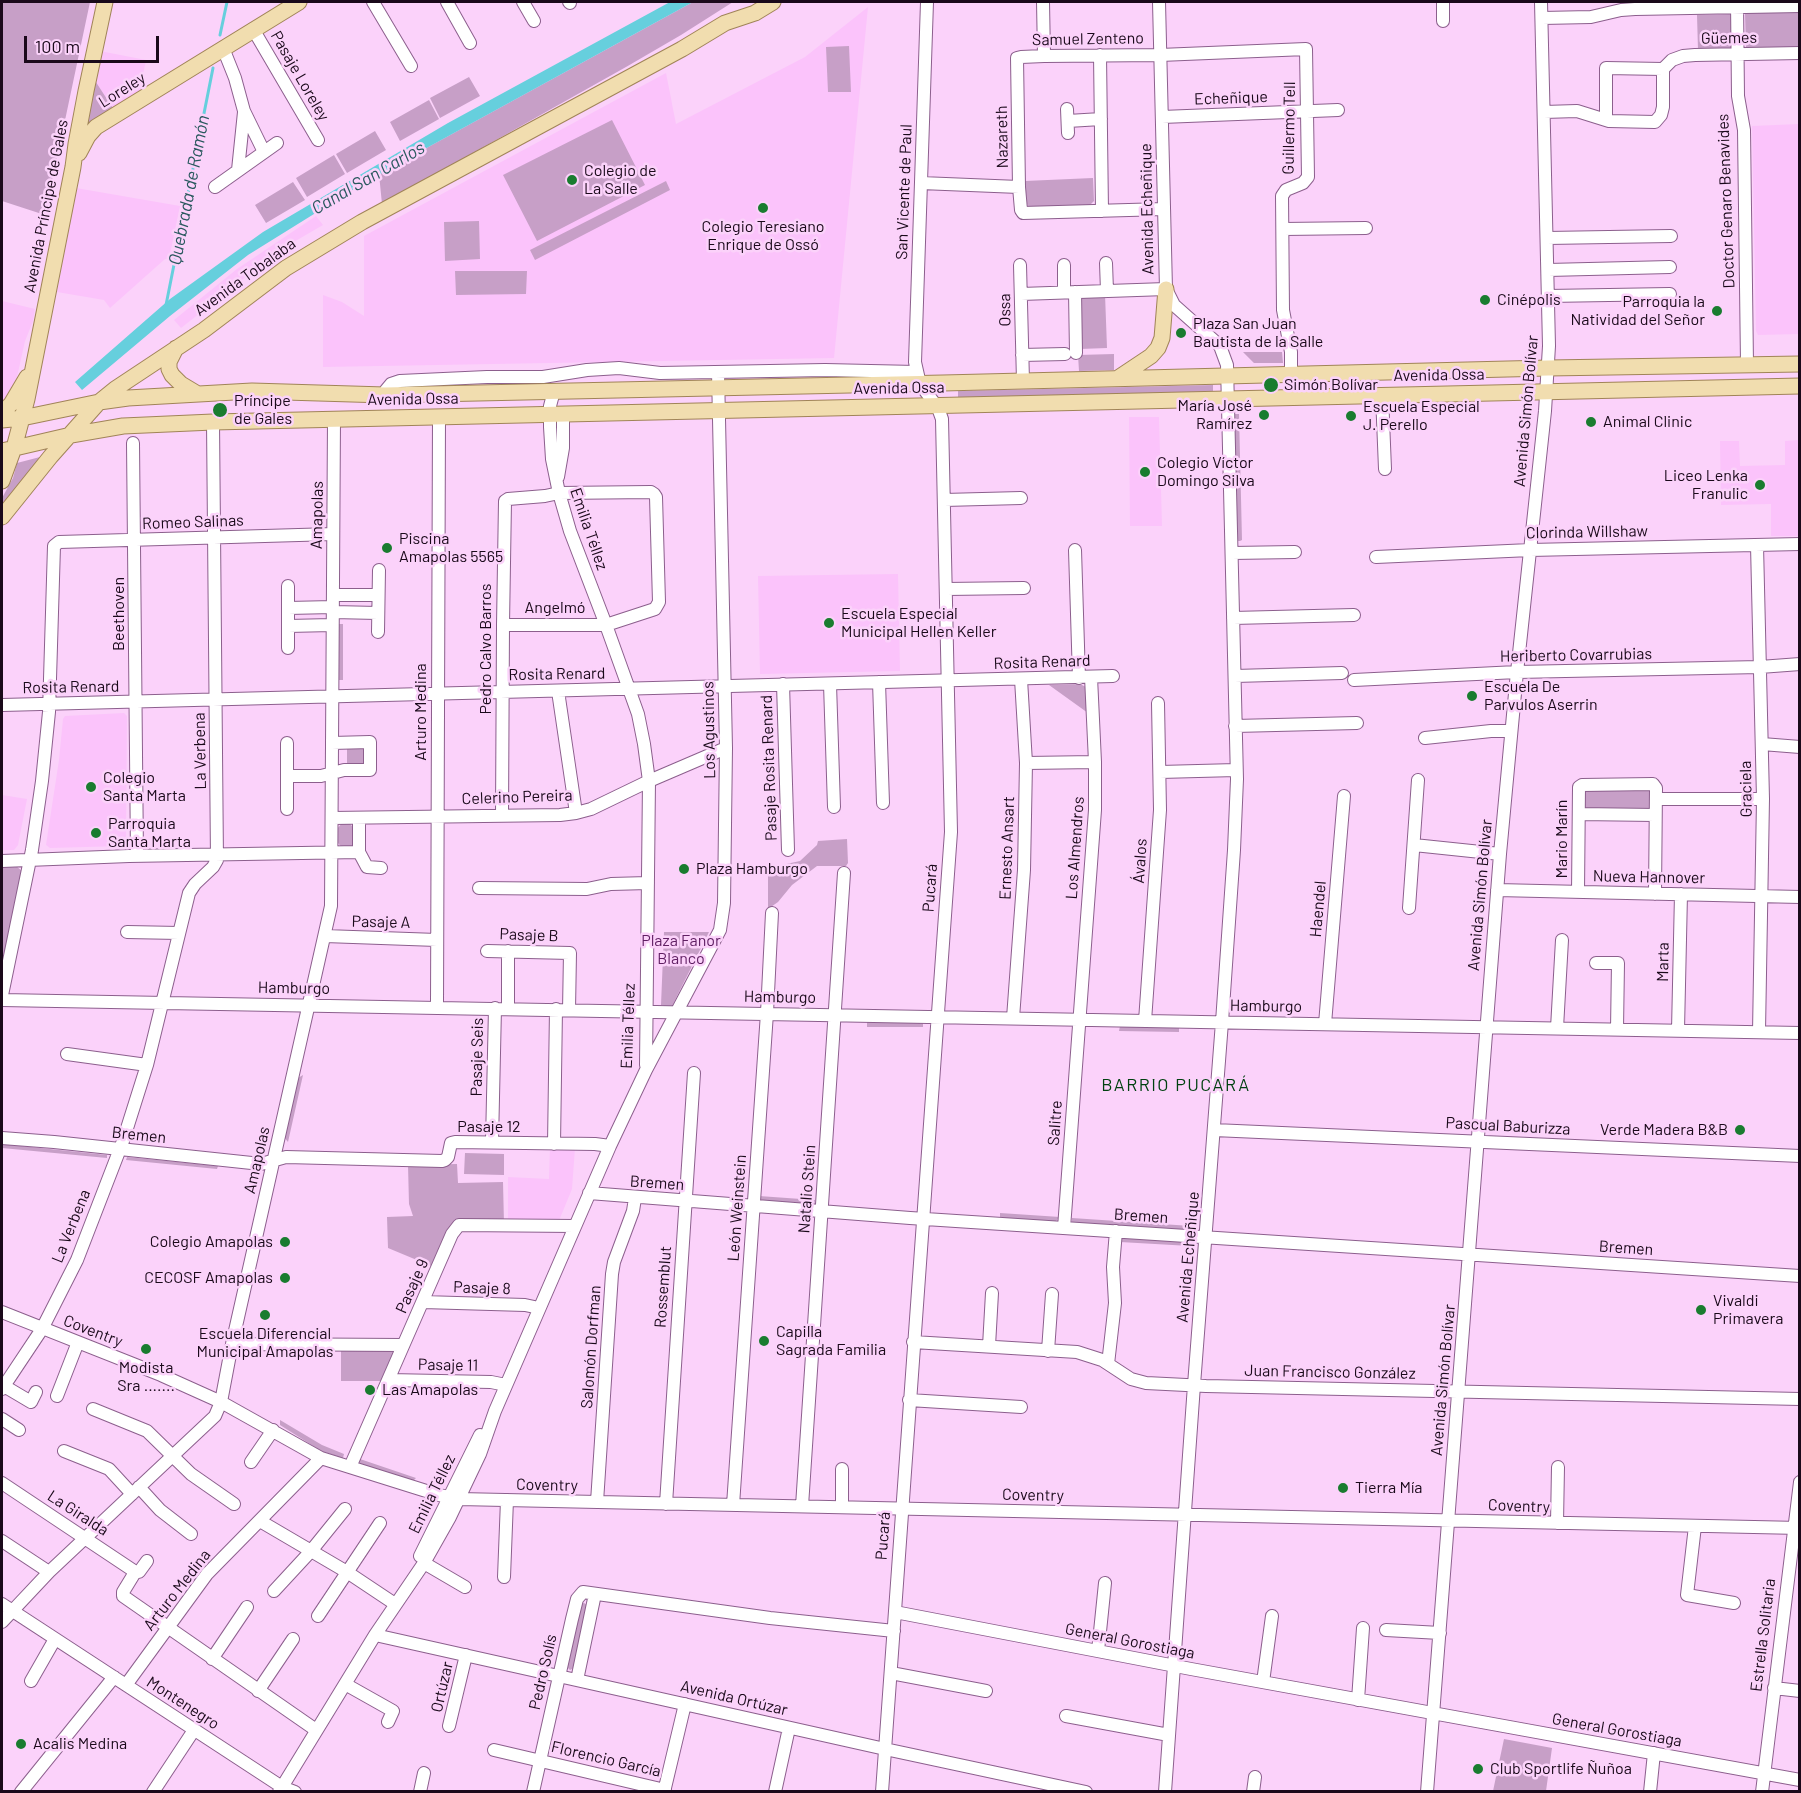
<!DOCTYPE html>
<html>
<head>
<meta charset="utf-8">
<style>
	body { margin:0 }
	#map { position:relative; width:1801px; height:1793px; overflow:hidden; background:#fbd2fa; font-family:Barlow,sans-serif }
	canvas { display:block }
	.frame { position:absolute; inset:0; border:3px solid #1a091a; pointer-events:none }
	.scale { position:absolute; left:24px; top:36px; width:135px; height:27px; box-sizing:border-box; border:3px solid #1a091a; border-top:0; padding-left:8px; font-size:18px; line-height:21px; white-space:nowrap; color:#1a091a; -webkit-text-stroke:4px #fbd2fa; paint-order:stroke }
</style>
</head>
<body>
<div id="map">
<canvas width="1801" height="1793"></canvas>
<div class="frame"></div>
<div class="scale">100 m</div>
</div>
<script>
const ctx = document.querySelector('canvas').getContext('2d');
ctx.lineJoin = 'round';
function paint(path, color) { ctx.fillStyle = color; ctx.fill(path, 'evenodd'); }
const poly = rows => new Path2D(rows.map(r => 'M' + r).join(''));
function stroke(path, color, width, dash) { ctx.strokeStyle = color; ctx.lineWidth = width; ctx.lineCap = dash ? 'butt' : 'round'; ctx.setLineDash(dash || []); ctx.stroke(path); }
function drawText(font, color, halo, rows, align = 'center') {
  ctx.font = font + ' Barlow,sans-serif'; ctx.lineWidth = 5; ctx.setLineDash([]); ctx.textBaseline = 'middle'; ctx.strokeStyle = halo; ctx.fillStyle = color; for (const [text, x, y, turn = 0] of rows) {
    ctx.save(); ctx.translate(x, y); ctx.rotate((+turn || 0) * Math.PI / 180); ctx.textAlign = isNaN(turn) ? turn : align; if (halo) ctx.strokeText(text, 0, 0); ctx.fillText(text, 0, 0); ctx.restore();
  }
}
paint(poly([
	[868,7,834,358,323,367,323,295,342,302,364,316,364,236,666,73,676,124,805,57],
	[100,51,146,60,142,80,148,88,114,110,94,79],
	[1799,124,1799,334,1758,335,1756,331,1752,126],
	[76,188,180,206,169,259,165,259,110,308,104,300,57,292],
	[316,216,323,225,292,243,251,273,181,328,174,320,237,269],
	[2,301,35,309,33,321,25,341,17,377,6,399,2,404],
	[1129,417,1159,417,1162,526,1130,526],
	[1799,440,1799,536,1771,536,1771,504,1721,505,1720,441,1739,441,1740,466,1785,465,1785,441],
	[898,574,900,671,760,674,758,576],
	[124,713,127,716,126,843,123,846,50,848,46,845,59,760,63,719,65,716],
	[2,795,27,799,18,845,14,850,2,850],
	[550,1147,575,1148,572,1189,558,1223,508,1222,508,1177,549,1179]
]), '#fbc3fb');
paint(poly([
	[2,2,90,2,45,215,2,201],
	[693,2,733,2,681,35,626,67,382,204,379,174],
	[1799,12,1799,48,1746,50,1745,13],
	[1733,14,1733,49,1698,50,1697,15],
	[849,46,851,92,828,92,826,47],
	[469,77,480,96,440,118,430,98],
	[94,79,114,110,86,129],
	[429,100,439,119,400,141,390,122],
	[612,120,645,185,537,241,503,175],
	[375,131,386,150,347,173,336,154],
	[334,155,345,174,307,197,296,178],
	[1093,178,1094,201,1090,205,1029,207,1027,204,1025,181],
	[666,181,670,190,535,260,530,250],
	[293,182,305,200,266,223,255,205],
	[479,221,480,259,445,261,444,222],
	[455,271,527,271,526,294,456,295],
	[1105,294,1107,348,1080,349,1078,301,1083,295],
	[1243,352,1282,352,1283,363,1254,363],
	[1114,354,1114,370,1079,371,1078,355],
	[1213,385,1213,392,958,398,958,391],
	[1233,414,1239,414,1242,540,1240,541,1237,541],
	[40,457,2,506,2,498,13,478,17,463],
	[338,624,343,624,343,680,338,680],
	[1080,684,1086,687,1088,713,1049,685],
	[347,744,369,744,368,769,347,769],
	[1650,786,1653,812,1580,811,1581,787],
	[342,823,350,824,354,828,354,843,352,847,343,849,338,843,337,829],
	[847,839,848,863,846,866,817,866,792,885,778,902,768,909,768,868,800,861,817,845,818,841],
	[16,866,22,871,2,963,2,867],
	[664,932,709,932,672,1006,670,1007,661,1005],
	[867,1021,923,1022,923,1027,867,1027],
	[1120,1026,1179,1027,1179,1032,1119,1031],
	[303,1075,288,1142,284,1137,298,1078],
	[2,1144,107,1155,107,1158,2,1148],
	[465,1153,504,1154,504,1175,464,1174],
	[127,1157,218,1166,217,1169,126,1160],
	[457,1164,458,1183,503,1182,504,1224,453,1225,436,1268,388,1248,387,1217,413,1216,409,1204,408,1165],
	[759,1196,815,1200,814,1206,759,1202],
	[1000,1213,1060,1217,1055,1222,1000,1219],
	[1072,1218,1191,1226,1190,1230,1072,1223],
	[1122,1237,1190,1241,1190,1246,1120,1242],
	[341,1349,399,1349,385,1381,341,1381],
	[280,1420,322,1445,344,1454,343,1458,321,1451,280,1425],
	[357,1458,416,1478,412,1482,356,1463],
	[584,1603,587,1605,574,1668,570,1670,567,1667,581,1604],
	[1504,1739,1552,1748,1546,1791,1493,1791]
]), '#c79fc7');
paint(poly([
	[670,2,693,2,412,156,351,191,248,255,170,316,82,390,75,382,170,299,263,232,448,123]
]), '#66cfdd');
stroke(poly([
	[220,35,227,2],
	[166,305,213,68]
]), '#66cfdd', 3);
const minor = poly([
	[373,2,411,66],
	[447,2,470,43],
	[523,2,534,21],
	[569,2,570,3],
	[1043,2,1044,56],
	[1159,2,1166,289,1174,305,1220,346,1227,365,1237,779,1234,850,1222,1022,1194,1385,1165,1792],
	[1443,2,1443,21],
	[1737,2,1738,96,1744,130,1747,364],
	[1542,18,1591,17,1621,10,1635,9,1800,6],
	[253,29,318,140],
	[223,48,235,78,244,111,264,152],
	[1100,55,1102,211],
	[1067,109,1068,133],
	[1544,112,1577,111,1609,121,1655,122,1661,115,1663,107,1663,69,1672,60,1683,56,1695,55,1800,53],
	[1162,117,1338,110],
	[1606,120,1606,68,1663,69],
	[1068,121,1101,119],
	[238,170,244,112],
	[921,183,1019,187],
	[215,187,277,143],
	[1164,209,1023,213,1021,210,1019,187,1017,58,1021,57,1044,56,1160,55,1306,49,1308,177,1303,183,1286,190,1282,196,1283,310,1291,352,1291,374],
	[1283,229,1366,228],
	[1547,238,1671,236],
	[1106,263,1107,291],
	[1020,265,1023,381],
	[1064,265,1064,292],
	[1548,270,1670,267],
	[1075,292,1076,353],
	[1021,294,1166,289],
	[1548,296,1670,294],
	[1022,355,1065,354],
	[554,391,550,406,550,427,552,459,559,493,570,531,606,625,638,714,644,744,649,781,646,1065],
	[385,395,386,390,391,384,400,381,487,377,543,377,587,370,619,368,660,373,825,370,916,372],
	[1382,395,1385,469],
	[133,443,137,856],
	[558,477,563,448,563,413],
	[944,500,1021,498],
	[1757,545,1763,799,1759,1032],
	[1075,550,1079,678],
	[1232,553,1295,552],
	[1376,557,1530,550,1800,544],
	[946,589,1024,588],
	[333,595,378,595],
	[288,608,333,607],
	[333,612,378,613],
	[1233,618,1354,615],
	[288,626,332,625],
	[378,632,379,570],
	[288,648,288,586],
	[1235,676,1342,673],
	[1354,680,1517,672,1760,667,1800,664],
	[879,682,883,803],
	[783,684,788,850],
	[830,684,834,807],
	[558,691,576,813],
	[2,705,1113,676],
	[1235,726,1357,723],
	[1425,738,1491,731,1511,731],
	[287,743,287,809],
	[1762,744,1800,747],
	[1026,763,1095,762],
	[1160,772,1236,770],
	[287,776,321,776,344,770,370,770,370,742,332,743],
	[1656,799,1763,799],
	[1579,814,1655,815],
	[502,815,503,625,505,501,508,499,545,496,559,493,651,492,654,494,656,497,659,602,655,609,606,625,503,625],
	[332,818,560,815,576,813,591,809,649,781,726,748],
	[1414,845,1500,854],
	[359,852,367,867,381,868],
	[2,861,129,856,359,852,359,818],
	[479,888,587,889,611,884,648,883],
	[1497,890,1800,897],
	[1578,892,1579,787,1582,785,1653,784,1656,788,1655,894],
	[1409,908,1418,780],
	[127,932,179,933],
	[325,936,437,940],
	[487,951,570,953,569,1010],
	[508,951,508,1008],
	[1596,963,1618,963,1617,1029],
	[2,995,32,850,42,781,49,712,54,546,59,542,333,534],
	[2,1000,1800,1033],
	[437,1007,439,417],
	[1013,1018,1024,870,1026,763,1021,679],
	[1145,1021,1160,810,1158,703],
	[1325,1024,1344,796],
	[1557,1028,1562,940],
	[1678,1030,1681,894],
	[67,1054,147,1065],
	[1214,1130,1800,1156],
	[2,1138,54,1142,261,1164,286,1157,442,1161,445,1160,448,1157,451,1143,455,1142,595,1144,610,1146],
	[492,1142,495,1008],
	[554,1144,556,1009],
	[589,1193,910,1218,1800,1276],
	[1064,1228,1095,810,1095,762,1091,677],
	[423,1302,525,1305,539,1308],
	[2,1312,161,1375,221,1402,321,1458,439,1495,459,1499,1800,1528],
	[913,1342,1077,1352,1102,1360,1131,1379,1146,1383,1206,1386,1800,1399],
	[232,1344,403,1345],
	[989,1346,992,1293],
	[1048,1351,1052,1294],
	[1108,1364,1115,1303,1113,1267,1116,1231],
	[389,1380,491,1382,506,1385],
	[4,1386,31,1402,36,1392],
	[2,1389,42,1329,77,1260,123,1141,147,1065,189,893,195,884,213,867,217,860,213,422],
	[57,1396,78,1342],
	[909,1400,1021,1407],
	[93,1409,147,1431,191,1474,234,1504],
	[2,1419,19,1430],
	[64,1451,109,1469,132,1494],
	[251,1462,273,1430],
	[350,1467,452,1234,459,1225,575,1226],
	[2,1483,134,1571,134,1574,123,1592,123,1596,316,1730],
	[139,1487,160,1510,191,1534],
	[597,1502,612,1274,614,1262,633,1211,635,1198],
	[666,1504,694,1073],
	[733,1505,767,1013,772,913],
	[802,1506,844,873],
	[842,1507,842,1469],
	[260,1521,347,1572,395,1604],
	[1557,1523,1558,1467],
	[1695,1526,1687,1595,1734,1603],
	[2,1541,49,1572],
	[420,1556,480,1435],
	[424,1563,465,1587],
	[134,1572,139,1572,147,1561],
	[504,1577,507,1500],
	[274,1591,311,1551,345,1509],
	[2,1604,282,1787,295,1792],
	[895,1612,1191,1669,1800,1780],
	[318,1616,380,1523],
	[2,1622,49,1572,215,1416,221,1402,232,1344,331,906,334,419],
	[1386,1630,1440,1633],
	[375,1635,885,1749,1086,1792],
	[1098,1651,1105,1583],
	[212,1659,247,1607],
	[891,1673,986,1691],
	[577,1680,595,1594],
	[31,1681,55,1639],
	[1263,1682,1272,1616],
	[345,1684,393,1711,388,1722],
	[126,1685,207,1574,321,1458],
	[1774,1688,1800,1691],
	[258,1691,293,1639],
	[1358,1700,1363,1628],
	[1066,1716,1169,1735],
	[449,1726,466,1655],
	[494,1750,665,1790],
	[21,1792,114,1677],
	[153,1792,194,1730],
	[279,1792,375,1635,424,1563,450,1517,480,1454,495,1411,610,1146,646,1070,720,930,724,903,726,748,718,372],
	[420,1792,424,1773],
	[533,1792,572,1619,577,1599,583,1592,770,1618,894,1631],
	[664,1792,685,1704],
	[775,1792,789,1728],
	[882,1792,951,832,942,419,938,408,920,384,915,362,927,2],
	[1253,1792,1255,1777],
	[1427,1792,1500,854,1517,672,1545,411,1549,346,1541,2],
	[1650,1792,1654,1753],
	[1762,1792,1800,1482]
]);
const major = poly([
	[79,153,88,136,96,127,299,2],
	[176,348,169,362,169,369,172,375,181,384,196,393],
	[1118,378,1151,356,1158,348,1162,338,1166,289],
	[2,413,11,404,27,377],
	[2,420,22,418,99,402,128,398,252,391,385,395,943,383,1548,368,1800,364],
	[2,451,71,435,123,426,213,422,1800,386],
	[2,481,14,448,27,399,73,167,76,144,86,91,105,2],
	[2,517,51,456,99,402,115,389,204,330,286,268,362,222,682,49,725,23,755,13,773,2]
]);
stroke(minor, '#8c5f8d', 14);
stroke(major, '#a08458', 17);
stroke(minor, '#fff', 12);
stroke(major, '#f1ddaf', 15);
for (const [x, y, r, color] of [
	[572,180,6,"#197c2f"],
	[763,208,6,"#197c2f"],
	[1485,300,6,"#197c2f"],
	[1717,311,6,"#197c2f"],
	[1181,333,6,"#197c2f"],
	[1271,385,8,"#197c2f"],
	[220,410,8,"#197c2f"],
	[1264,415,6,"#197c2f"],
	[1351,416,6,"#197c2f"],
	[1591,422,6,"#197c2f"],
	[1145,472,6,"#197c2f"],
	[1760,485,6,"#197c2f"],
	[387,548,6,"#197c2f"],
	[829,623,6,"#197c2f"],
	[1472,696,6,"#197c2f"],
	[91,787,6,"#197c2f"],
	[96,833,6,"#197c2f"],
	[684,869,6,"#197c2f"],
	[1740,1130,6,"#197c2f"],
	[285,1242,6,"#197c2f"],
	[285,1278,6,"#197c2f"],
	[1701,1310,6,"#197c2f"],
	[265,1315,6,"#197c2f"],
	[764,1341,6,"#197c2f"],
	[146,1349,6,"#197c2f"],
	[370,1390,6,"#197c2f"],
	[1343,1488,6,"#197c2f"],
	[21,1744,6,"#197c2f"],
	[1478,1769,6,"#197c2f"]
]) { const dot = new Path2D(); dot.arc(x, y, r, 0, 2 * Math.PI); ctx.fillStyle = color; ctx.fill(dot); stroke(dot, '#fbd2fa', 2); }
drawText('16px', '#1a091a', '#fbd2fa', [
	["Güemes",1729,38,-1],
	["Samuel Zenteno",1088,39,-1],
	["Pasaje Loreley",300,76,60],
	["Loreley",122,90,-32],
	["Echeñique",1231,98,-2],
	["Guillermo Tell",1289,128,-89],
	["Nazareth",1002,137,-91],
	["San Vicente de Paul",904,192,-88],
	["Doctor Genaro Benavides",1726,201,-92],
	["Avenida Príncipe de Gales",46,206,-79],
	["Avenida Echeñique",1147,209,-91],
	["Avenida Tobalaba",245,277,-36],
	["Ossa",1005,310,-91],
	["Avenida Ossa",1439,375,-1],
	["Avenida Ossa",899,388,-1],
	["Avenida Ossa",413,399,-1],
	["Avenida Simón Bolívar",1526,411,-85],
	["Amapolas",317,515,-89],
	["Romeo Salinas",193,522,-2],
	["Emilia Téllez",589,529,71],
	["Clorinda Willshaw",1587,532,-1],
	["Angelmó",555,608],
	["Beethoven",119,614,-90],
	["Pedro Calvo Barros",486,649,-90],
	["Heriberto Covarrubias",1576,655,-1],
	["Rosita Renard",1042,662,-2],
	["Rosita Renard",557,674,-1],
	["Rosita Renard",71,687,-1],
	["Arturo Medina",421,712,-90],
	["Los Agustinos",709,730,-91],
	["La Verbena",200,751,-91],
	["Pasaje Rosita Renard",769,768,-92],
	["Graciela",1746,789,-91],
	["Celerino Pereira",517,797,-2],
	["Mario Marín",1562,839,-90],
	["Ernesto Ansart",1007,848,-88],
	["Los Almendros",1075,848,-86],
	["Ávalos",1140,861,-86],
	["Nueva Hannover",1649,877,1],
	["Pucará",930,888,-86],
	["Avenida Simón Bolívar",1480,895,-85],
	["Haendel",1318,909,-85],
	["Pasaje A",381,922,1],
	["Pasaje B",529,935,2],
	["Marta",1663,962,-89],
	["Hamburgo",294,988,1],
	["Hamburgo",780,997,1],
	["Hamburgo",1266,1006,1],
	["Emilia Téllez",628,1026,-88],
	["Pasaje Seis",477,1057,-89],
	["Salitre",1055,1123,-86],
	["Pascual Baburizza",1508,1126,3],
	["Pasaje 12",489,1127],
	["Bremen",139,1135,6],
	["Amapolas",257,1160,-77],
	["Bremen",657,1183,4],
	["Natalio Stein",807,1189,-86],
	["León Weinstein",737,1208,-86],
	["Bremen",1141,1216,4],
	["La Verbena",71,1226,-68],
	["Bremen",1626,1248,4],
	["Avenida Echeñique",1188,1257,-85],
	["Pasaje 9",412,1286,-66],
	["Rossemblut",663,1287,-86],
	["Pasaje 8",482,1288,2],
	["Coventry",93,1331,21],
	["Salomón Dorfman",591,1347,-86],
	["Pasaje 11",448,1365,1],
	["Juan Francisco González",1330,1372,1],
	["Avenida Simón Bolívar",1443,1380,-85],
	["Coventry",547,1485,1],
	["Emilia Téllez",432,1494,-64],
	["Coventry",1033,1495,1],
	["Coventry",1519,1506,2],
	["La Giralda",78,1513,33],
	["Pucará",883,1536,-86],
	["Arturo Medina",177,1590,-52],
	["Estrella Solitaria",1763,1635,-83],
	["General Gorostiaga",1130,1641,11],
	["Pedro Solís",543,1672,-77],
	["Ortúzar",442,1687,-77],
	["Avenida Ortúzar",734,1698,13],
	["Montenegro",183,1703,33],
	["General Gorostiaga",1617,1730,10],
	["Florencio García",606,1759,13]
]);
drawText('16px', '#1a091a', '#fbd2fa', [
	["Colegio de",584,171],
	["La Salle",584,189],
	["Colegio Teresiano",763,227,"center"],
	["Enrique de Ossó",763,245,"center"],
	["Cinépolis",1497,300],
	["Parroquia la",1705,302,"right"],
	["Natividad del Señor",1705,320,"right"],
	["Plaza San Juan",1193,324],
	["Bautista de la Salle",1193,342],
	["Simón Bolívar",1284,385],
	["Príncipe",234,401],
	["de Gales",234,419],
	["María José",1252,406,"right"],
	["Ramírez",1252,424,"right"],
	["Escuela Especial",1363,407],
	["J. Perello",1363,425],
	["Animal Clinic",1603,422],
	["Colegio Víctor",1157,463],
	["Domingo Silva",1157,481],
	["Liceo Lenka",1748,476,"right"],
	["Franulic",1748,494,"right"],
	["Piscina",399,539],
	["Amapolas 5565",399,557],
	["Escuela Especial",841,614],
	["Municipal Hellen Keller",841,632],
	["Escuela De",1484,687],
	["Parvulos Aserrin",1484,705],
	["Colegio",103,778],
	["Santa Marta",103,796],
	["Parroquia",108,824],
	["Santa Marta",108,842],
	["Plaza Hamburgo",696,869],
	["Verde Madera B&B",1728,1130,"right"],
	["Colegio Amapolas",273,1242,"right"],
	["CECOSF Amapolas",273,1278,"right"],
	["Vivaldi",1713,1301],
	["Primavera",1713,1319],
	["Capilla",776,1332],
	["Sagrada Familia",776,1350],
	["Escuela Diferencial",265,1334,"center"],
	["Municipal Amapolas",265,1352,"center"],
	["Modista",146,1368,"center"],
	["Sra .......",146,1386,"center"],
	["Las Amapolas",382,1390],
	["Tierra Mía",1355,1488],
	["Acalis Medina",33,1744],
	["Club Sportlife Ñuñoa",1490,1769]
], 'left');
drawText('16px', '#601f63', '#fbd2fa', [
	["Plaza Fanor",681,941],
	["Blanco",681,959]
]);
drawText('italic 18px', '#29585e', '#fbd2fa', [
	["Canal San Carlos",368,178,-30],
	["Quebrada de Ramón",189,190,-79]
]);
ctx.letterSpacing = '1.5px';
drawText('18px', '#004110', '#fbd2fa', [
	["BARRIO PUCARÁ",1176,1085]
]);
ctx.letterSpacing = '0px';
</script>
</body>
</html>
